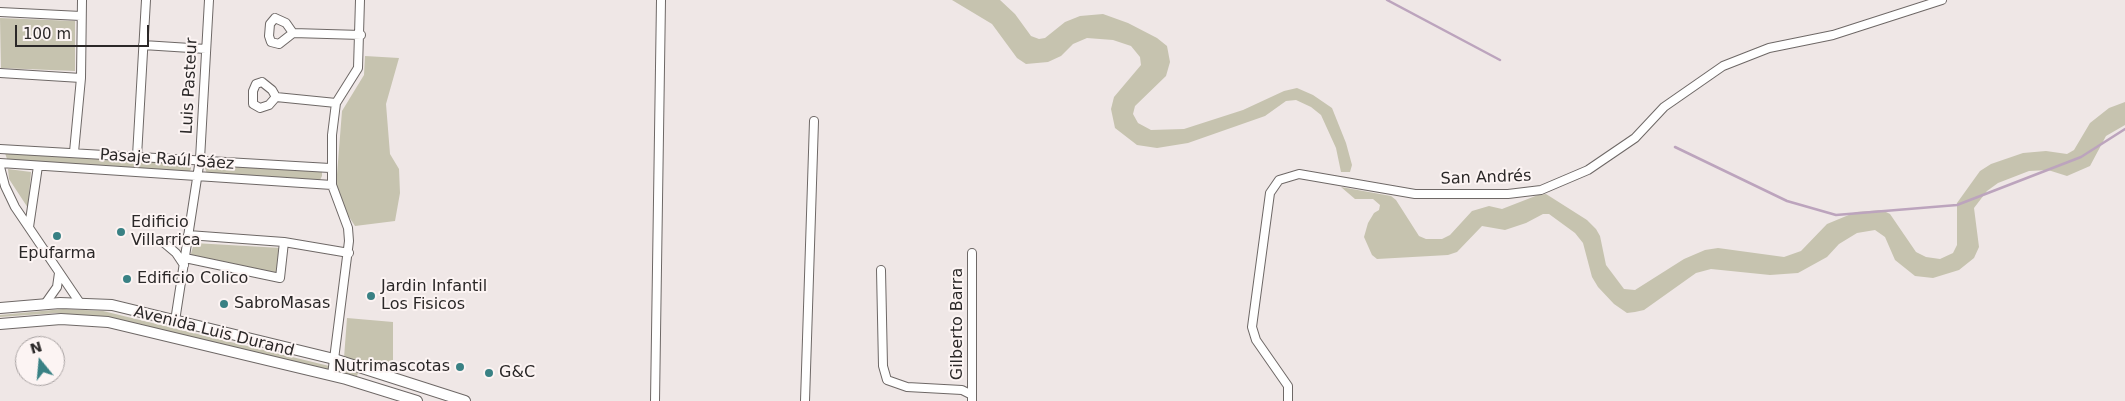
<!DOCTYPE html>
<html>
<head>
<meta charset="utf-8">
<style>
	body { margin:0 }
	#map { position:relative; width:2125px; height:401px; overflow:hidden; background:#efe7e6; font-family:"DejaVu Sans",sans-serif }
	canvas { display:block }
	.north { position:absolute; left:15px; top:336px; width:50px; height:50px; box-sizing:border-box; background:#fcf4f3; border:1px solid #a8a2a2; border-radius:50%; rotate:343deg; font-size:14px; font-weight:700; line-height:20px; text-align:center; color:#2b2828 }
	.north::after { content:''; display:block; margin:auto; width:18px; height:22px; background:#398184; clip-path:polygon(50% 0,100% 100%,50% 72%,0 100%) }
	.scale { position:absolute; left:15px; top:25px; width:134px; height:22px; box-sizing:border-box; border:2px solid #2b2828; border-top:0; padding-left:6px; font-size:15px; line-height:18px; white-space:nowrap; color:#2b2828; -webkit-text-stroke:4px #fcf4f3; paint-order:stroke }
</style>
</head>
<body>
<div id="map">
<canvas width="2125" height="401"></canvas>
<div class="north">N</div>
<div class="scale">100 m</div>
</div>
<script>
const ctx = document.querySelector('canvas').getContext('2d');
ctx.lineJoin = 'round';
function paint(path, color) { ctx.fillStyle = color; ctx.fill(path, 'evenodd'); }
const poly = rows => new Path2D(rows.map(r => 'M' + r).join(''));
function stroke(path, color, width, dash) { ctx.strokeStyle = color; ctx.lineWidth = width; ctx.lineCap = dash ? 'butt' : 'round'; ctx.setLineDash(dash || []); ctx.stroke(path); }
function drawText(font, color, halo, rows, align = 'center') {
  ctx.font = font + ' "DejaVu Sans",sans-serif'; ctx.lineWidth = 4; ctx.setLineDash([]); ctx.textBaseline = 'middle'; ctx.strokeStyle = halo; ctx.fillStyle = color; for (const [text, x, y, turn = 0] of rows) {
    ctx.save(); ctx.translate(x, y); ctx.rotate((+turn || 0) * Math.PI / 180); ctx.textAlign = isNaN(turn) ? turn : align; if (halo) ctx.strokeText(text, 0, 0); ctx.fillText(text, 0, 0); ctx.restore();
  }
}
paint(poly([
	[952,0,1000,0,1015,14,1031,36,1039,39,1045,38,1065,22,1080,16,1103,14,1128,23,1157,38,1167,46,1170,62,1166,76,1135,106,1133,114,1138,123,1151,130,1184,129,1243,110,1284,91,1297,88,1313,95,1332,108,1346,143,1352,165,1350,172,1341,172,1336,148,1321,115,1311,107,1296,100,1286,101,1265,116,1188,143,1157,148,1137,145,1115,128,1111,109,1114,97,1141,65,1140,57,1131,46,1113,40,1087,38,1073,44,1061,56,1048,62,1026,64,1017,58,992,24],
	[0,18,75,21,75,71,1,68],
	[365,56,399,58,386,104,390,154,399,169,400,193,395,221,355,226,340,203,336,187,342,111,364,75],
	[2125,102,2125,125,2106,136,2090,166,2067,176,2048,170,2029,171,1998,183,1987,191,1974,208,1979,247,1974,258,1959,270,1933,278,1915,276,1895,260,1885,237,1875,230,1857,233,1839,244,1827,257,1798,273,1770,275,1711,269,1696,273,1644,310,1635,312,1627,313,1614,304,1598,287,1592,277,1583,243,1575,233,1549,214,1543,214,1526,223,1505,230,1482,226,1457,252,1448,255,1377,259,1372,255,1364,237,1368,223,1374,213,1379,210,1380,205,1373,199,1355,199,1341,187,1391,196,1396,200,1419,236,1426,239,1442,239,1450,235,1472,211,1489,206,1502,209,1538,195,1546,194,1587,220,1596,229,1600,236,1606,265,1624,289,1635,290,1684,259,1705,250,1718,248,1784,257,1801,251,1827,224,1856,212,1882,210,1890,214,1916,252,1926,257,1940,259,1953,253,1957,245,1957,203,1980,171,1991,164,2023,153,2046,151,2067,154,2074,150,2090,123,2109,108],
	[8,151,187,163,191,164,191,169,189,172,112,168,7,159,5,153],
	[211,164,319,170,322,172,322,176,320,180,207,174,205,168],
	[8,169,31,172,28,208,9,179],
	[194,243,281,248,279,273,274,276,190,257],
	[63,309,103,311,358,373,357,376,275,359,99,317,57,313,0,317,0,315],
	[347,318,393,322,393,375,344,358]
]), '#c6c3af');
stroke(poly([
	[1387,0,1500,60],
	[1675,147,1787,201,1836,215,1957,205,2081,157,2125,129]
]), '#bca4bd', 2.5);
const minor = poly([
	[0,12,81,16],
	[275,18,286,23,293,33,279,44,271,42,269,36,270,24,275,18],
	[293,33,361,35],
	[143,45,206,49],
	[0,73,81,78],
	[262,82,272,90,276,97,269,105,260,108,253,104,253,91,256,84,262,82],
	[276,97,336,103],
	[0,149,330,168],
	[74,152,81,78,82,0],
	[137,156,146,0],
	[0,163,332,185],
	[0,167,5,186,15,207,80,303],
	[29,227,38,166],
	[188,235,284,242,349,253],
	[163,242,176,253,184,265],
	[185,258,280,278,284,242],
	[881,270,883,366,887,380,907,387,962,390,972,395,972,401],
	[45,304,57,287,59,273],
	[175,321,200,159,209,0],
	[332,375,349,241,348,228,332,185,332,135,336,103,358,68,360,0],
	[972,395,972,253],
	[655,401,661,0],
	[805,401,814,121],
	[1288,401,1288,386,1256,340,1252,327,1270,193,1279,180,1299,174,1415,194,1508,194,1541,190,1588,170,1635,138,1664,107,1723,66,1769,48,1833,35,1942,0]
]);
const tertiary = poly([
	[0,308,60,303,112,305,334,359,465,401],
	[0,324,61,319,108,322,346,379,417,401]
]);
stroke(minor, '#6e6866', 10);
stroke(tertiary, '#6e6866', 12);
stroke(minor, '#fff', 8);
stroke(tertiary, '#fff', 10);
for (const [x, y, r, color] of [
	[121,232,5,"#398184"],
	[57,236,5,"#398184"],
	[127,279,5,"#398184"],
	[371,296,5,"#398184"],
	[224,304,5,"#398184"],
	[460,367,5,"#398184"],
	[489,373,5,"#398184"]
]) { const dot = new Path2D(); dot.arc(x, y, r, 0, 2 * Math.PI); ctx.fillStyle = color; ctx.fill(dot); stroke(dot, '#fcf4f3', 2); }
drawText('16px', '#2b2828', '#fcf4f3', [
	["Luis Pasteur",190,86,-87],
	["Pasaje Raúl Sáez",167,160,4],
	["San Andrés",1486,178,-2],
	["Gilberto Barra",958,324,-90],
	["Avenida Luis Durand",214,332,14]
]);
drawText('16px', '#2b2828', '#fcf4f3', [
	["Edificio",131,223],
	["Villarrica",131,241],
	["Epufarma",57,254,"center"],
	["Edificio Colico",137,279],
	["Jardin Infantil",381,287],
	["Los Fisicos",381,305],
	["SabroMasas",234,304],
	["Nutrimascotas",450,367,"right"],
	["G&C",499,373]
], 'left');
</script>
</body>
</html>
